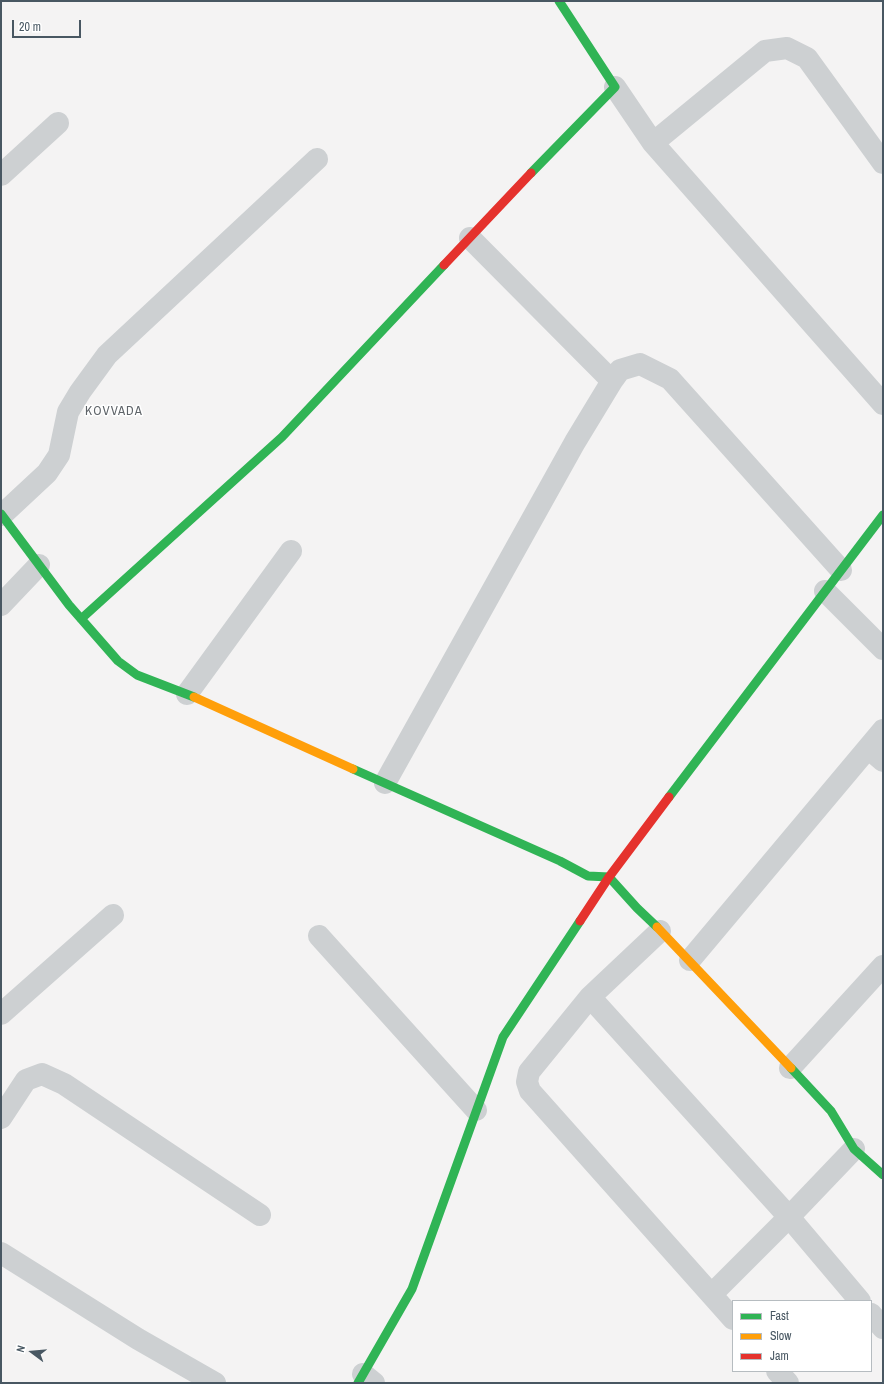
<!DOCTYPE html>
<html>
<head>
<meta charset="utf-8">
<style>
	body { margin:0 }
	#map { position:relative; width:884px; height:1384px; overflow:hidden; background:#f4f3f3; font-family:"Archivo Narrow",sans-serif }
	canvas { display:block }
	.frame { position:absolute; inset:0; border:2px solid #485762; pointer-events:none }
	.legend { position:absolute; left:732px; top:1300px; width:140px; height:72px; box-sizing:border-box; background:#fff; border:1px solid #b6bcc0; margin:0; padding:5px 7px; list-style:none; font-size:12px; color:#485762 }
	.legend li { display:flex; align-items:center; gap:8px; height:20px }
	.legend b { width:20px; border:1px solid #b6bcc0 }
	.north { position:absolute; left:12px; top:1332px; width:40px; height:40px; -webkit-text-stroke:3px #fff; paint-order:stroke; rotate:286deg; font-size:11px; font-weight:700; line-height:16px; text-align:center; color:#485762 }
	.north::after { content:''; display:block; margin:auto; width:14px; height:18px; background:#485762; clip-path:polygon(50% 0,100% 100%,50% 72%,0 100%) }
	.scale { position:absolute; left:12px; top:20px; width:69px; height:18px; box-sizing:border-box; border:2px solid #485762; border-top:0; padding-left:5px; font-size:12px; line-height:14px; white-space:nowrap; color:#485762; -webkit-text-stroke:3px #fff; paint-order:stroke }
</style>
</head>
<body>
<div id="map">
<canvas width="884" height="1384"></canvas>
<div class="frame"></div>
<ul class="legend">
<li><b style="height:5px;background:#30b455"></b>Fast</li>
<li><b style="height:5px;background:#ff9f0a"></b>Slow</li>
<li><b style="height:5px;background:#e5322d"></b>Jam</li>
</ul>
<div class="north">N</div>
<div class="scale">20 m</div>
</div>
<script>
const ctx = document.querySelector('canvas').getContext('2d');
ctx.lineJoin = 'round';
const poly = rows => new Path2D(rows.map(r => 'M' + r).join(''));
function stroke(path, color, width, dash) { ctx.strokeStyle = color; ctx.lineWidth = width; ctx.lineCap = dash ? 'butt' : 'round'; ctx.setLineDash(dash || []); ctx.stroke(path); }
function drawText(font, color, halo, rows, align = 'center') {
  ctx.font = font + ' "Archivo Narrow",sans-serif'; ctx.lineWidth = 3; ctx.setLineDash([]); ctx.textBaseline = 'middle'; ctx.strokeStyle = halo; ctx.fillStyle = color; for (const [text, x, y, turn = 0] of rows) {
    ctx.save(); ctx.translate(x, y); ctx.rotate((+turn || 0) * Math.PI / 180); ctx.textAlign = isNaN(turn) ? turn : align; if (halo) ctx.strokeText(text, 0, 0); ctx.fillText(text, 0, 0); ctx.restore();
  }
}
stroke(poly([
	[615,87,653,143,883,404],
	[653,143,765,51,787,48,807,58,883,163],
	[1,175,58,123],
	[470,238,612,381],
	[2,515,47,473,59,455,68,412,80,392,107,355,317,159],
	[825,591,883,649],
	[1,605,39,565],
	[187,694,291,551],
	[868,748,883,761],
	[385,783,575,442,612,381,620,370,640,364,670,379,841,570],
	[660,931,590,997,789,1217,860,1301],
	[319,936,476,1110],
	[690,960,883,730],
	[590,997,529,1072,527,1082,530,1091,733,1319],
	[1,1014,113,915],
	[790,1068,883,966],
	[1,1118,26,1080,42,1074,64,1084,260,1215],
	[1,1253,138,1339,215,1383],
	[712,1294,789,1217,854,1149],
	[871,1314,883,1328],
	[777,1371,788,1383],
	[363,1374,374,1383]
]), '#cdd0d2', 22);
stroke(poly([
	[531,173,615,87,559,1],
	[1,514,69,605,118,661,137,675,194,697],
	[81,619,282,437,444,265],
	[353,769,560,861,588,876,609,877,637,908,657,927],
	[669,797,883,515],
	[791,1068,831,1111,854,1149,883,1175],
	[358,1383,412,1289,503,1037,580,921]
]), '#30b455', 9);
stroke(poly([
	[194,697,353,769],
	[657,927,791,1068]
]), '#ff9f0a', 9);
stroke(poly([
	[444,265,531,173],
	[580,921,609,877,669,797]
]), '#e5322d', 9);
ctx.letterSpacing = '1px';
drawText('13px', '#5e6368', '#fff', [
	["KOVVADA",114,412]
]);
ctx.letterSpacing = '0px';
</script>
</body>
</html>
